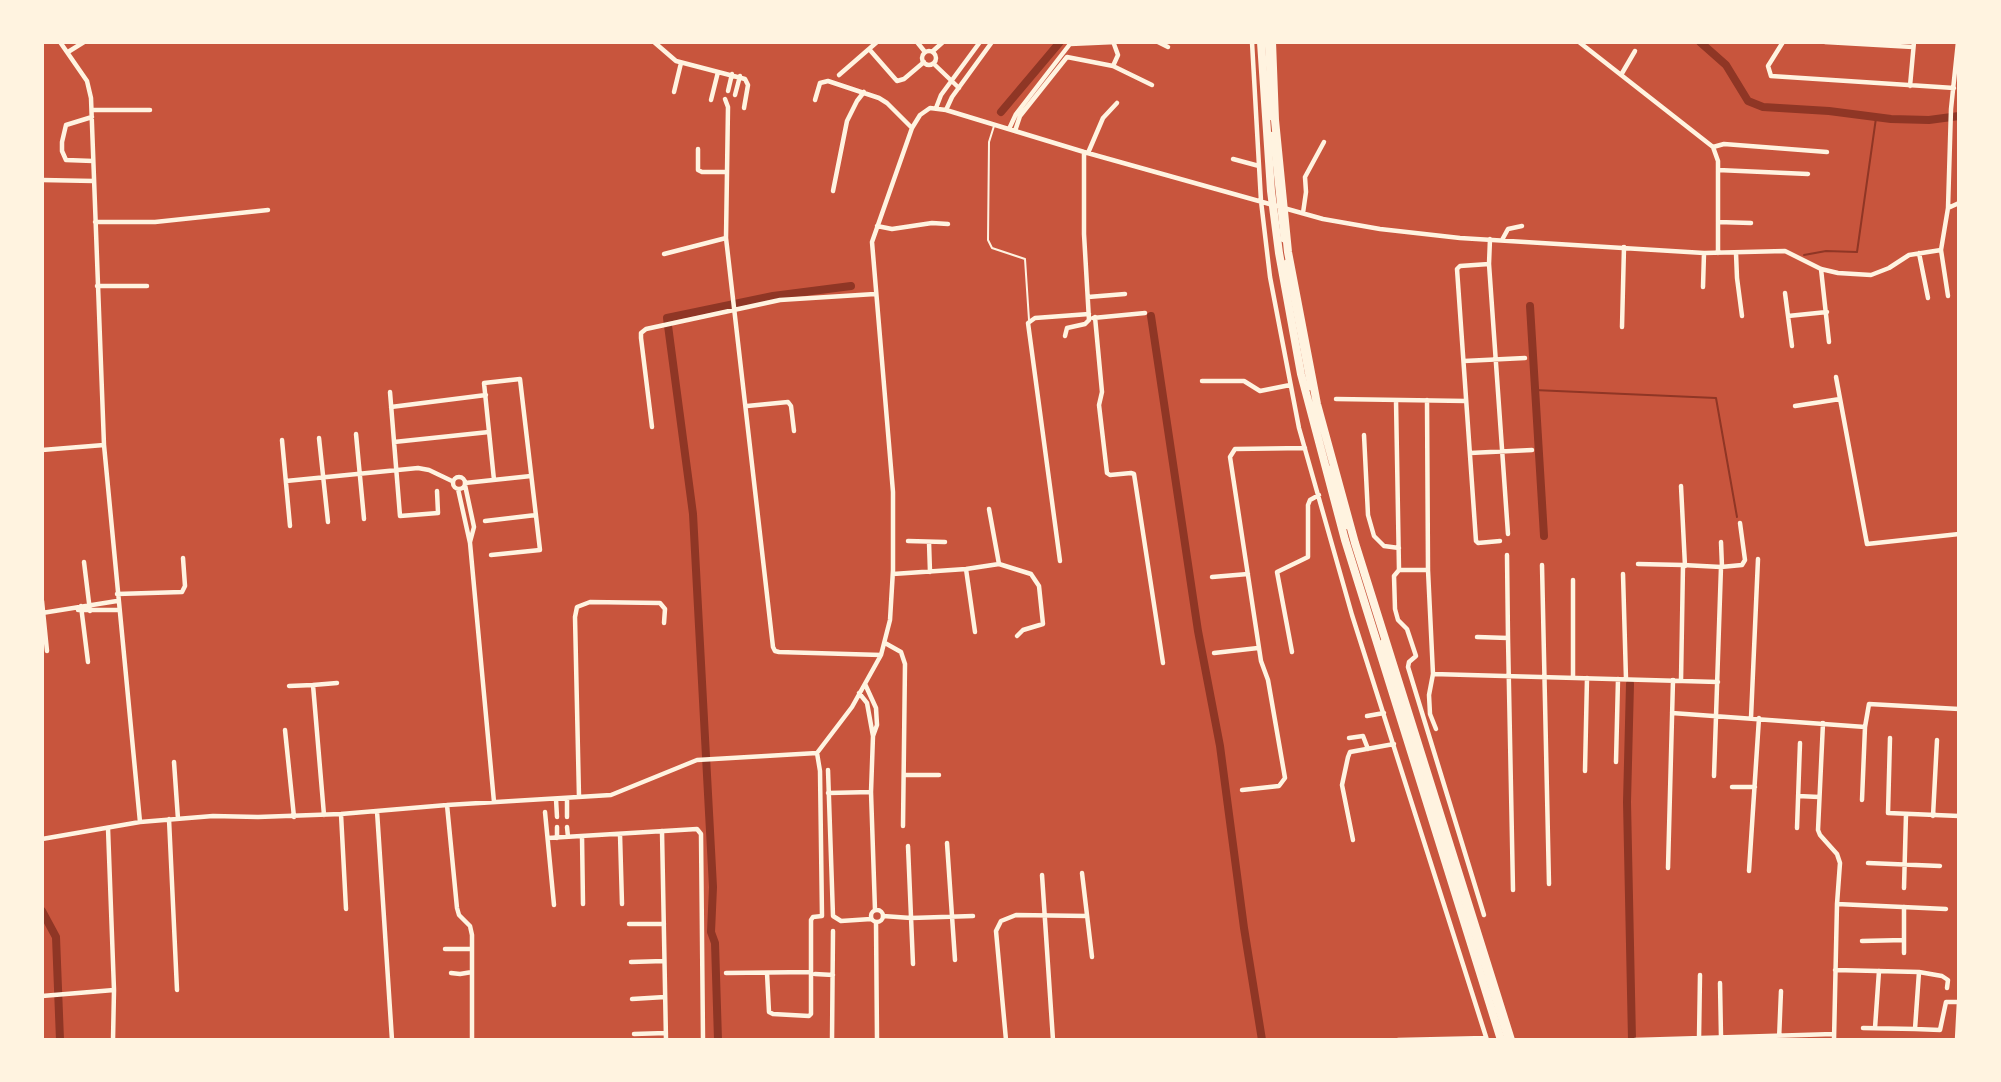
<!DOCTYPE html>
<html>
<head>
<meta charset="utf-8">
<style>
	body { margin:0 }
	#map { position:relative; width:2001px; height:1082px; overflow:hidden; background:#c8553d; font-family:"PT Sans Narrow",sans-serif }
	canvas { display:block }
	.frame { position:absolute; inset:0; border:44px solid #fff3e0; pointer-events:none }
</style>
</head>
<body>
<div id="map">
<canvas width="2001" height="1082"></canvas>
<div class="frame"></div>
</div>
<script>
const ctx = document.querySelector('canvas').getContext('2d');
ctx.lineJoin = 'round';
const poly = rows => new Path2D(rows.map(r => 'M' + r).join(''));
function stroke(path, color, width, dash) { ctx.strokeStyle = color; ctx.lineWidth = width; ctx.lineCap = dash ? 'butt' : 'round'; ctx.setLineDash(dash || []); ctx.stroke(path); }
stroke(poly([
	[1804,255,1826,251,1857,252,1876,118],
	[1534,390,1716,398,1737,517]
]), '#8f3625', 2);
stroke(poly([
	[1700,42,1726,65,1748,101,1763,107,1829,111,1891,119,1929,120,1959,116],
	[1001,112,1060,42],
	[1530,306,1544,536],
	[1151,316,1198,631,1220,746,1244,928,1262,1040],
	[1630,684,1627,802,1632,1040],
	[42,911,56,937,60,1040],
	[718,1040,715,943,711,932,713,887,693,514,667,318,773,296,851,286]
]), '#8f3625', 8);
stroke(poly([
	[994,126,989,142,988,240,992,248,1025,259,1029,320]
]), '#fff3e0', 2);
stroke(poly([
	[60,42,87,81,91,98,104,445,140,822],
	[654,42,676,61,745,79,748,85,744,108],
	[917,42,925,52],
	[1158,42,1168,47],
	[1252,42,1261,201,1270,277,1299,428,1352,615,1487,1040],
	[1267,42,1271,118],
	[1579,42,1713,147,1718,161,1718,253],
	[1783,42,1768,66,1771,76,1954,88],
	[1825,42,1913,47],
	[869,49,897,81,904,79,924,62],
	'922 58a7 7 0 1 1 14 0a7 7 0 1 1-14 0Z',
	[933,51,943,42],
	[68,52,84,42],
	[934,64,959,88],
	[1113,66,1118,55,1114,44],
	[839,75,877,42],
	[1621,75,1635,51],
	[1910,86,1914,42],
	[728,91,732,74],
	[674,92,681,63],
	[735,95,740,76],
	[725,99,728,107,726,238,773,647,775,651,779,652,881,655],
	[711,100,718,72],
	[815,100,820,83,828,81,879,98,887,103,912,128],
	[936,108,941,95,980,42],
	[92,110,150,110],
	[946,110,952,97,992,42],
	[92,117,66,125,62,142,62,151,66,160,93,161],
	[1009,129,1016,114,1070,44,1115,42],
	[1015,131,1020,116,1067,57,1113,66,1152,85],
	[1272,134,1283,240],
	[1713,147,1724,144,1827,152],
	[698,149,698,170,702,172,726,172],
	[1088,153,1103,118,1117,103],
	[1233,159,1259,166],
	[1718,170,1808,174],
	[42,180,94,181],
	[833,191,847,121,857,101,864,92],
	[1948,208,1951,109,1958,42],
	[1303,213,1306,192,1305,177,1324,142],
	[95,222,155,222,268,210],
	[1718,222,1751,223],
	[877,226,892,229,932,223,948,224],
	[1490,239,1489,264,1508,534],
	[1502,240,1508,229,1522,226],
	[1941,250,1948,296],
	[1736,253,1737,278,1742,316],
	[1919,253,1928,298],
	[664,254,726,238],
	[1286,262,1310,388],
	[1489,264,1460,266,1457,269,1476,541,1478,543,1500,541],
	[1821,269,1829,342],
	[97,286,147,286],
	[1703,287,1704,253],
	[1785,293,1788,316,1827,312],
	[1088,297,1125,294],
	[1788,316,1792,346],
	[1095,317,1102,392,1099,405,1107,473,1110,475,1131,473,1134,474,1163,663],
	[1093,318,1145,313],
	[1622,327,1624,247],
	[1065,336,1067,328,1085,324,1089,320,1084,234,1084,152],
	[1464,361,1525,358],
	[1836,377,1867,544,1959,534],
	[1202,381,1244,381,1260,391,1290,385],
	[390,392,400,516,438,513,437,491],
	[1336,399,1466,401],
	[1396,400,1399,570,1428,570],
	[1427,400,1428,570,1433,674,1429,695,1430,714,1436,729],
	[747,406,788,402,791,406,794,431],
	[1795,406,1840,399],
	[391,407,486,395],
	[652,427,641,338,641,333,646,329,780,300,875,294],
	[356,434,364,519],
	[1364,435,1368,515,1374,536,1384,546,1399,548],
	[319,438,328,522],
	[282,440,290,526],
	[394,442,489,432],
	[42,450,104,445],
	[1470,453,1532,450],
	[1330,468,1347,527],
	'453 483a6 6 0 1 1 12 0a6 6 0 1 1-12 0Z',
	[286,481,418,468,429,470,452,481],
	[465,483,531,476],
	[465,485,474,527,470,542],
	[1681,486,1685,566],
	[458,489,470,543,494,802],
	[485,521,536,515],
	[908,541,945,542],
	[929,542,930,572],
	[1721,542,1722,567],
	[491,555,540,550,520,379,484,383,494,480],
	[1507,555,1508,638],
	[1060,561,1028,323,1035,318,1089,314],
	[84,562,90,611],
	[999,564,1031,574,1039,586,1043,624,1023,630,1017,636],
	[1638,564,1683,565,1681,681],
	[1542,565,1549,884],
	[1683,565,1721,567,1742,565,1745,560,1740,523],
	[966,569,975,632],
	[1399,570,1394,576,1395,609,1398,620,1407,629,1416,656,1409,662,1408,667,1484,915],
	[893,574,966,569,999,564,989,509],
	[1623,574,1626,679],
	[1212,577,1248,574],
	[1573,580,1573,677],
	[117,594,182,592,185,586,183,558],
	[42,601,47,651],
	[81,606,88,662],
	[78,610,118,610],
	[42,613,117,601],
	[1477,637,1508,638,1513,890],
	[1382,642,1507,1040],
	[885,643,901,652,905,664,903,826],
	[1292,652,1277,572,1308,557,1308,505,1310,500,1319,495],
	[1214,653,1258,648],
	[1433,674,1718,682],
	[313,685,337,683],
	[289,686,313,685,324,815],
	[859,693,867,703,873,736,877,725,876,708,865,684],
	[1672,713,1865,727],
	[1367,716,1384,713],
	[1751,718,1758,559],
	[1823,723,1818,830,1820,835,1837,854,1840,863,1837,904,1834,1040],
	[285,730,294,817],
	[873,736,871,792,875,910],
	[1349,738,1363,736,1368,749],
	[1890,738,1888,813,1959,816],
	[174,762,178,819],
	[1616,762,1618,679],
	[828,770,833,916,841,921,871,919],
	[1585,771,1587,678],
	[904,775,939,775],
	[1714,776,1721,567],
	[1732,787,1755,787],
	[1242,790,1279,786,1285,778,1268,680,1261,661,1230,457,1235,449,1305,448],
	[828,793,871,792],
	[1798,796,1819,797],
	[579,797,575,617,577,607,590,602,660,603,665,609,664,623],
	[567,798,567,817],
	[556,799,557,817],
	[1862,800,1865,727,1869,704,1959,709],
	[447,805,457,908,459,915,470,926,472,935,472,1040],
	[377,811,392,1040],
	[545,812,554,905],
	[341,814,346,909],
	[1933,816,1937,740],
	[169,819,177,990],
	[557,827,557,838],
	[567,827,568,837],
	[108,828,114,990,113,1040],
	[1797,828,1800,743],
	[662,831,666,1040],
	[620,834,622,904],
	[582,836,583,904],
	[548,838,697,829,701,834,703,1040],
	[42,839,140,822,213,816,258,817,341,814,447,805,611,795,697,760,817,753,852,707,881,655,890,620,893,570,893,492,872,242,912,128,920,115,930,108,946,110,1084,152,1323,219,1380,229,1460,238,1704,253,1785,251,1821,269,1838,273,1871,275,1889,268,1909,255,1941,250,1948,208,1959,203],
	[1353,840,1342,785,1348,757,1350,752,1394,744],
	[947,843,955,960],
	[908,846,913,964],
	[1868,863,1940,866],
	[1668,868,1673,680],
	[1749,871,1759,718],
	[1082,873,1092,957],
	[1042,875,1053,1040],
	[1904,888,1906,814],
	[1837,904,1946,909],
	'871 916a6 6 0 1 1 12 0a6 6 0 1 1-12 0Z',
	[883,916,911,918,973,916],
	[876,922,877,1039],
	[629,924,664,924],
	[1862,941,1904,940],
	[445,949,472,949],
	[1904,953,1904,907],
	[631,962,664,961],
	[1835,970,1919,972,1942,976,1948,980,1947,988],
	[451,973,460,974,472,972],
	[726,973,811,972],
	[767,973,769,1012,773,1014,809,1016,811,1014,811,920,813,917,822,916,820,771,817,753],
	[815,974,833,975],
	[1720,983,1721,1037],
	[42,996,114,990],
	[632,999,665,997],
	[1863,1028,1915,1029,1919,972],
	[1875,1028,1879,971],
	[1915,1029,1940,1030,1946,1002,1959,1002],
	[634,1034,666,1033],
	[1699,1039,1700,975],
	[832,1040,833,931],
	[1006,1040,996,931,1001,921,1016,915,1087,916],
	[1398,1040,1486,1038],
	[1635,1040,1834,1034],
	[1779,1040,1781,991],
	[1957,1040,1959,1002]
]), '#fff3e0', 4.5);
stroke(poly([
	[1261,42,1271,191,1279,253,1301,374,1345,540,1501,1040],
	[1272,42,1275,120,1288,252,1317,404,1355,543,1511,1040]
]), '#fff3e0', 8);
</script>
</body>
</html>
